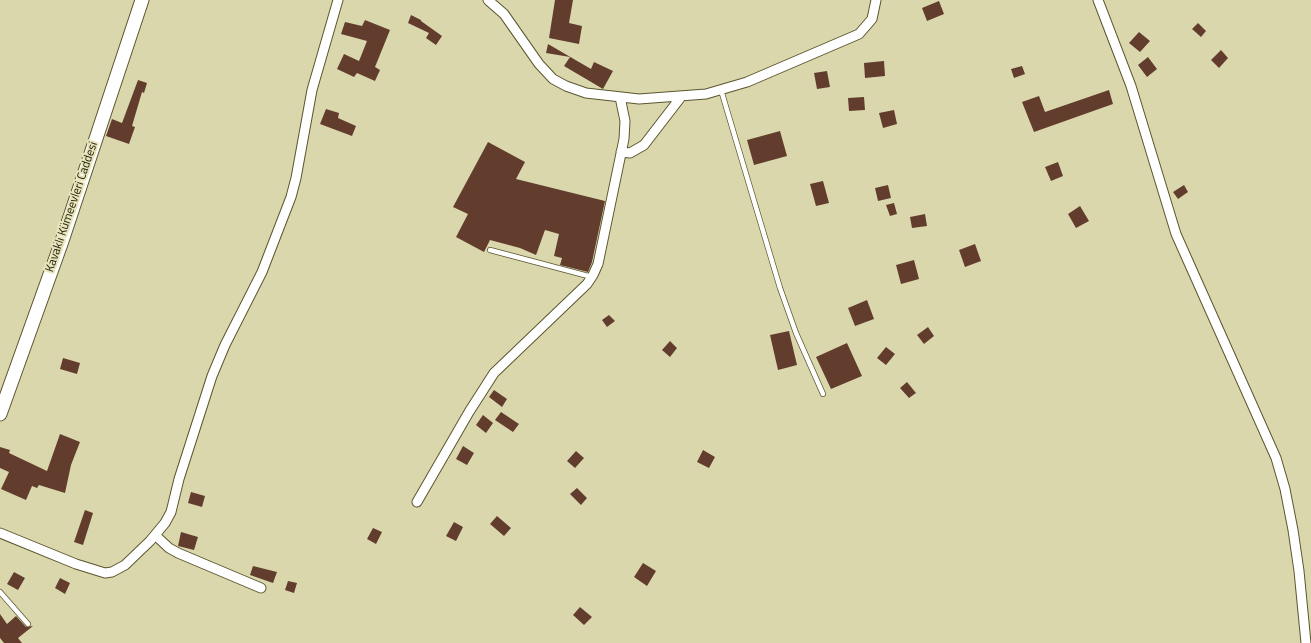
<!DOCTYPE html>
<html>
<head>
<meta charset="utf-8">
<style>
	body { margin:0 }
	canvas { display:block; background:#dbd7ac }
</style>
</head>
<body>
<canvas width="1311" height="643"></canvas>
<script>
const ctx = document.querySelector('canvas').getContext('2d');
ctx.lineJoin = 'round';
function paint(path, color) { ctx.fillStyle = color; ctx.fill(path, 'evenodd'); }
const poly = rows => new Path2D(rows.map(r => 'M' + r).join(''));
function stroke(path, color, width, dash) { ctx.strokeStyle = color; ctx.lineWidth = width; ctx.lineCap = dash ? 'butt' : 'round'; ctx.setLineDash(dash || []); ctx.stroke(path); }
function drawText(font, color, halo, rows, align = 'center') {
  ctx.font = font + ' "Titillium Web",sans-serif'; ctx.lineWidth = 4; ctx.setLineDash([]); ctx.textBaseline = 'middle'; ctx.strokeStyle = halo; ctx.fillStyle = color; for (const [text, x, y, turn = 0] of rows) {
    ctx.save(); ctx.translate(x, y); ctx.rotate((+turn || 0) * Math.PI / 180); ctx.textAlign = isNaN(turn) ? turn : align; if (halo) ctx.strokeText(text, 0, 0); ctx.fillText(text, 0, 0); ctx.restore();
  }
}
paint(poly([
	[555,0,573,0,569,23,582,26,579,44,549,38],
	[939,1,944,14,927,21,922,8],
	[411,15,421,20,421,21,442,36,436,45,426,38,429,33,408,23],
	[365,20,390,30,375,67,380,70,375,81,357,73,354,77,337,69,344,54,359,61,367,41,341,34,345,22,362,26],
	[1198,23,1206,31,1201,37,1192,29],
	[1139,32,1150,41,1140,52,1129,43],
	[548,44,591,69,594,62,613,71,603,89,564,66,570,57,546,53],
	[1221,50,1228,58,1219,68,1211,60],
	[1148,57,1157,69,1147,77,1138,65],
	[884,61,885,76,865,78,864,63],
	[1022,66,1025,74,1014,78,1011,69],
	[827,71,830,87,817,89,814,73],
	[138,80,147,83,144,93,142,92,132,126,135,127,129,144,106,136,112,119,122,123],
	[1109,90,1113,104,1034,132,1022,102,1039,96,1045,112],
	[864,97,865,110,849,111,848,98],
	[326,109,339,113,338,118,356,126,352,136,320,124],
	[894,110,897,124,883,128,879,113],
	[780,131,787,156,754,165,747,140],
	[488,142,525,162,516,179,605,201,592,262,588,272,560,265,562,258,554,256,559,234,545,230,536,255,520,248,490,240,484,252,456,237,468,214,453,207],
	[1058,162,1063,176,1051,181,1045,167],
	[823,181,829,203,816,206,810,184],
	[888,185,891,198,878,201,875,188],
	[1184,185,1188,192,1178,199,1173,192],
	[894,203,897,214,890,216,886,205],
	[1080,206,1089,221,1076,228,1068,214],
	[925,214,927,226,912,228,910,217],
	[975,244,981,261,965,267,959,250],
	[914,260,919,279,901,284,896,265],
	[867,300,874,319,855,326,848,308],
	[609,315,615,321,607,327,602,320],
	[928,327,934,336,924,344,917,335],
	[789,331,797,365,778,370,770,335],
	[670,341,677,348,670,357,662,350],
	[847,343,862,376,831,389,816,357],
	[886,347,895,354,886,365,877,358],
	[63,358,80,363,77,374,60,369],
	[907,382,916,393,909,398,900,388],
	[494,390,507,399,502,407,489,397],
	[501,412,519,424,513,432,495,420],
	[483,415,493,423,486,433,476,425],
	[60,434,80,442,71,465,65,493,39,485,37,488,32,486,26,500,1,489,9,472,0,468,0,447,10,450,9,453,47,471],
	[463,446,474,453,467,465,456,459],
	[703,450,715,457,709,468,697,462],
	[576,451,584,458,575,468,567,461],
	[577,488,587,498,581,505,570,494],
	[191,492,205,496,202,507,188,503],
	[85,510,93,513,83,545,74,542],
	[497,516,511,528,504,536,490,524],
	[454,522,463,527,456,541,446,536],
	[373,528,382,532,376,544,367,539],
	[181,532,198,537,194,550,178,546],
	[643,563,656,571,647,586,634,577],
	[253,566,277,572,273,583,250,575],
	[14,572,25,578,18,590,7,584],
	[60,578,70,583,65,594,55,588],
	[288,581,297,583,294,593,285,590],
	[580,607,592,617,584,625,573,615],
	[0,614,7,624,16,616,26,627,33,626,18,638,22,643,4,643,0,638]
]), '#623d2e');
const lane = poly([
	[721,90,780,288,796,333,823,394],
	[490,250,592,277],
	[0,592,28,624]
]);
const street = poly([
	[488,0,504,14,539,64,553,79,566,86,586,93,639,99,706,94,747,82,859,34,872,19,876,0],
	[1098,0,1131,86,1176,234,1276,458,1285,489,1293,530,1299,571,1306,643],
	[621,152,630,153,644,145,681,97],
	[417,502,469,412,494,373,587,284,593,275,598,264,624,139,625,121,620,97],
	[0,533,76,564,105,573,112,572,125,565,150,541,165,523,171,512,179,479,212,376,225,345,262,272,291,197,296,178,312,90,338,0],
	[155,535,169,548,178,553,261,588]
]);
const secondary = poly([
	[0,414,62,241,142,0]
]);
stroke(lane, '#5a562f', 6);
stroke(street, '#5a562f', 11);
stroke(secondary, '#5a562f', 15);
stroke(lane, '#fff', 4.5);
stroke(street, '#fff', 9);
stroke(secondary, '#fff', 13);
drawText('12px', '#242212', '#e8e4b9', [
	["Kavaklı Kümeevleri Caddesi",72,207,-71]
]);
</script>
</body>
</html>
